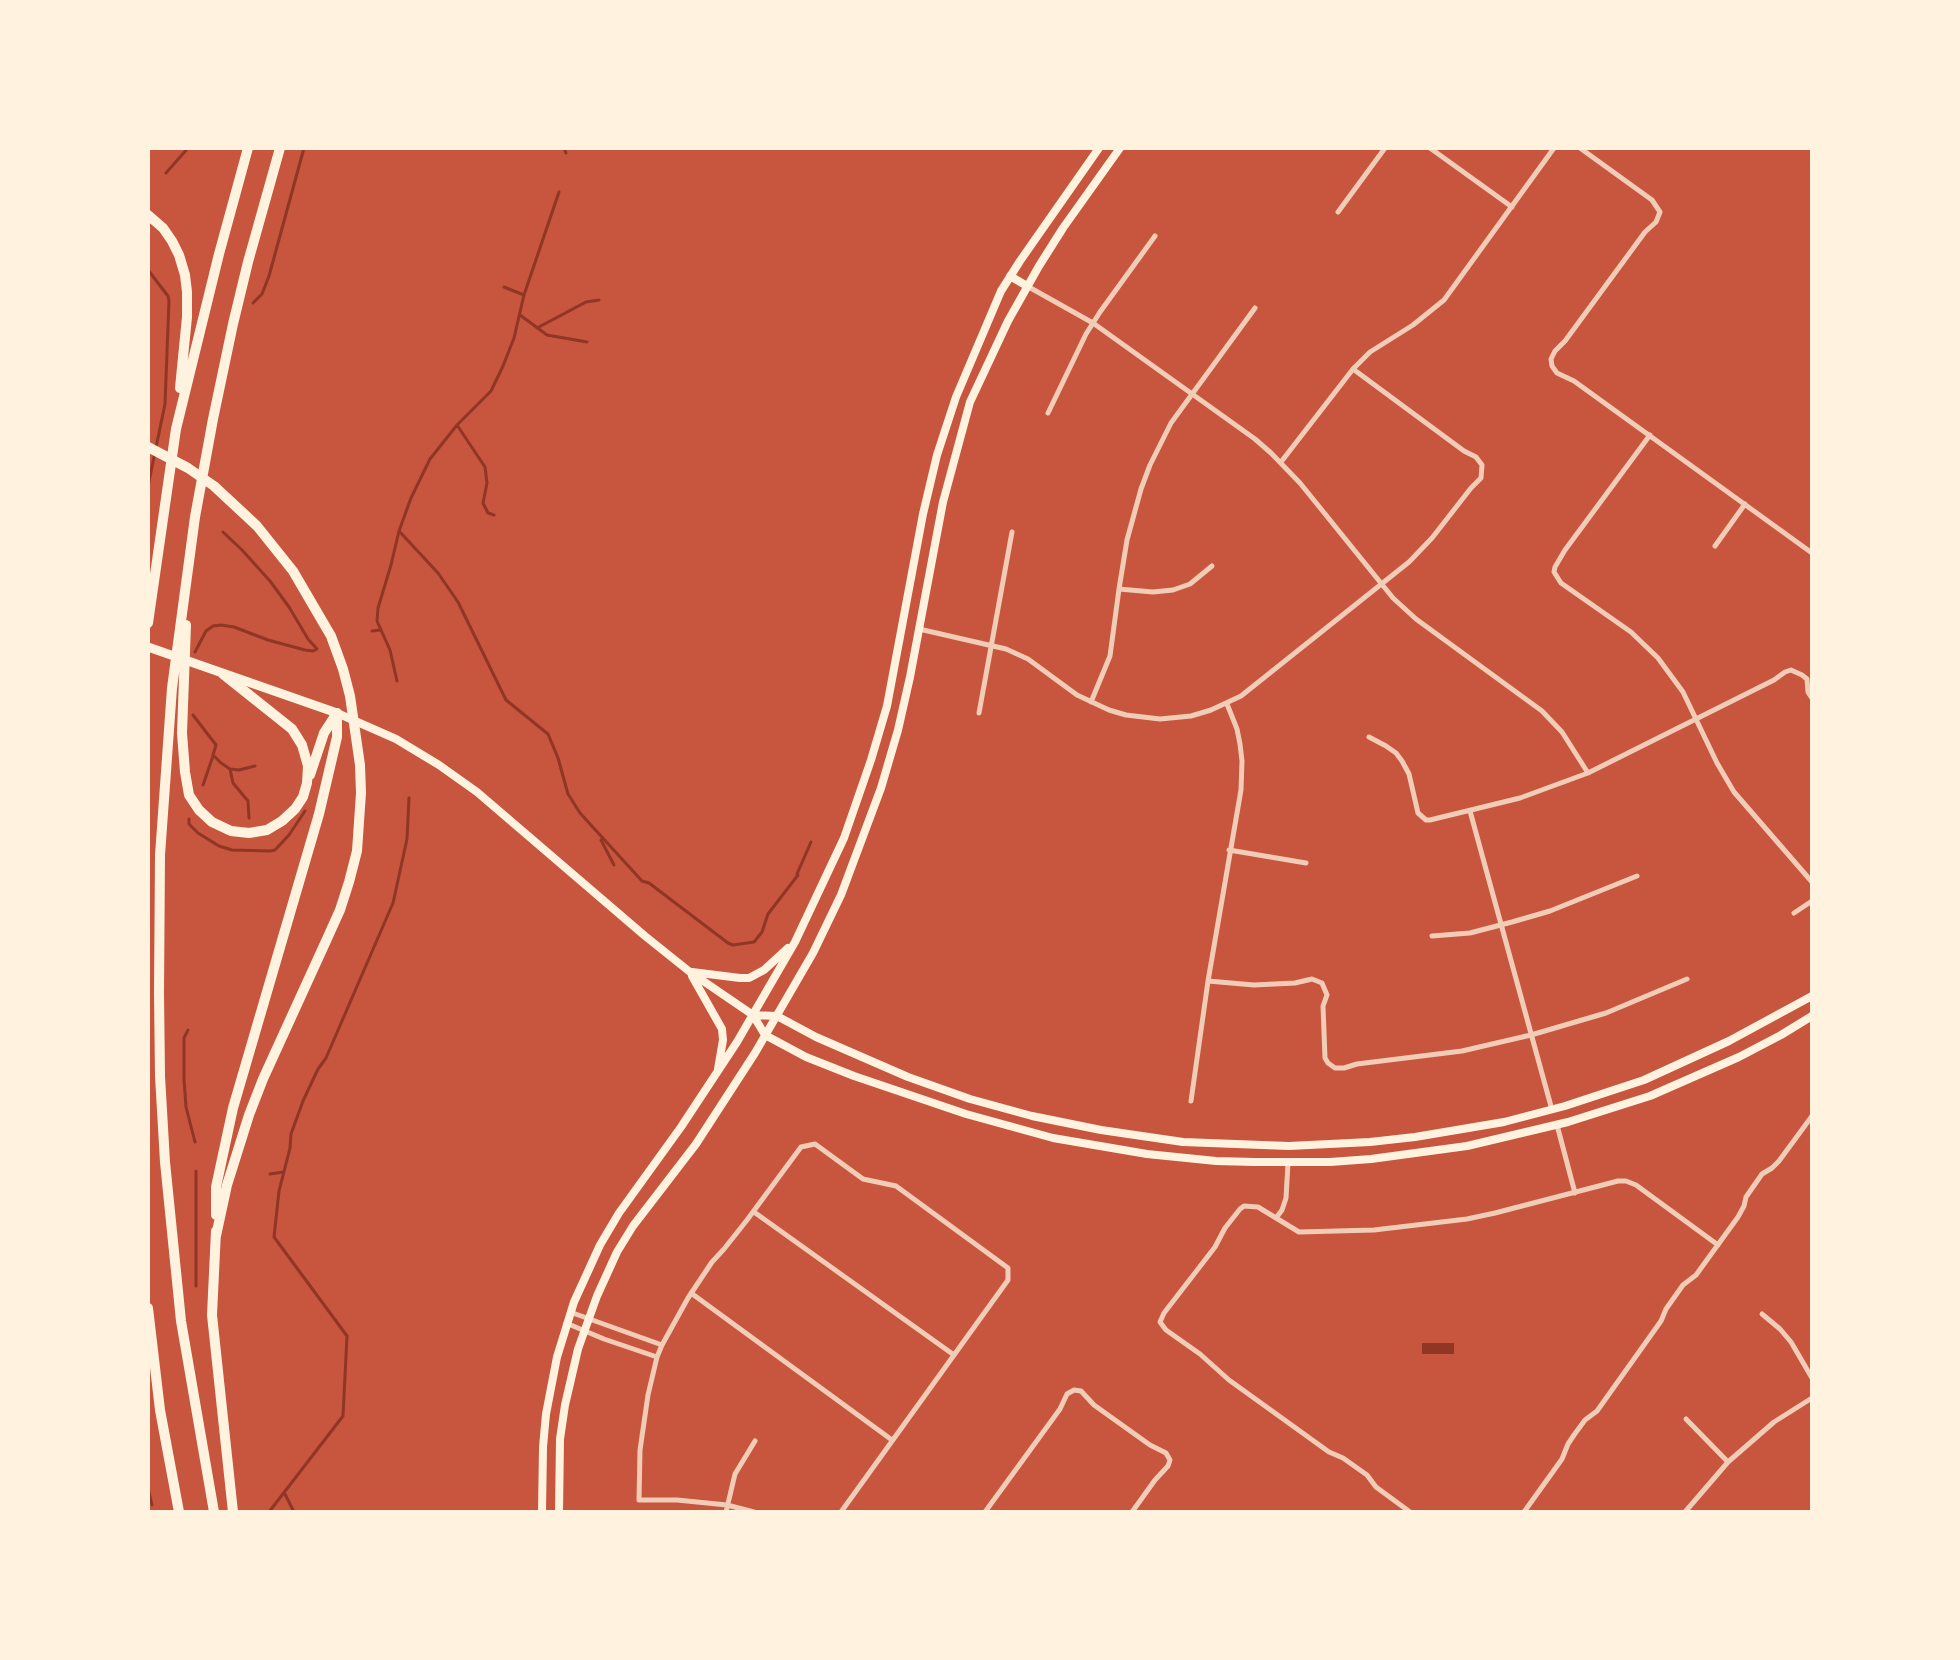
<!DOCTYPE html>
<html>
<head>
<meta charset="utf-8">
<style>
	body { margin:0 }
	#map { position:relative; width:1960px; height:1660px; overflow:hidden; background:#c8553d; font-family:Jost,sans-serif }
	canvas { display:block }
	.frame { position:absolute; inset:0; border:150px solid #fff3e0; pointer-events:none }
</style>
</head>
<body>
<div id="map">
<canvas width="1960" height="1660"></canvas>
<div class="frame"></div>
</div>
<script>
const ctx = document.querySelector('canvas').getContext('2d');
ctx.lineJoin = 'round';
function paint(path, color) { ctx.fillStyle = color; ctx.fill(path, 'evenodd'); }
const poly = rows => new Path2D(rows.map(r => 'M' + r).join(''));
function stroke(path, color, width, dash) { ctx.strokeStyle = color; ctx.lineWidth = width; ctx.lineCap = dash ? 'butt' : 'round'; ctx.setLineDash(dash || []); ctx.stroke(path); }
paint(poly([
	[1422,1343,1454,1343,1454,1354,1422,1354]
]), '#8f3625');
stroke(poly([
	[564,148,566,153],
	[166,173,188,148],
	[148,270,168,296,169,301,165,404,148,486],
	[504,287,524,295],
	[253,303,262,294,269,276,304,148],
	[520,315,547,335,587,342],
	[537,328,586,302,599,300],
	[457,425,485,467,487,483,483,503,488,513,494,515],
	[399,531,438,573,458,602,506,700,548,734,558,758,568,794,580,813,642,881,649,883,728,943,733,945,754,942,762,932,768,914,798,875,797,874,811,842],
	[372,631,381,630],
	[195,652,206,631,213,626,221,625,234,627,268,640,305,650,313,651,317,649,308,639,289,607,270,581,242,550,223,532],
	[397,681,390,650,377,621,378,608,391,565,399,531,411,498,430,459,457,425,491,391,503,366,514,338,524,295,559,192],
	[193,715,216,745,213,755,221,763,230,769,239,770,255,766],
	[230,769,233,783,248,801,249,818],
	[203,785,213,756],
	[189,819,189,824,198,833,219,846,232,850,270,851,275,850,289,835,305,811],
	[601,840,614,865],
	[188,1030,184,1038,184,1079,186,1107,195,1142],
	[270,1174,283,1172],
	[196,1286,196,1171],
	[148,1488,152,1505],
	[284,1492,294,1512],
	[269,1512,343,1416,347,1336,274,1237,279,1191,290,1148,291,1134,303,1101,318,1069,326,1058,393,903,407,839,409,798]
]), '#8f3625', 3);
stroke(poly([
	[1430,148,1512,207],
	[1580,148,1652,200,1660,212,1656,222,1645,232,1565,341,1555,351,1551,359,1552,366,1557,373,1574,381,1812,553],
	[1338,212,1385,148],
	[1027,286,1093,323,1255,439,1271,453,1300,483,1393,598,1416,619,1542,711,1562,732,1588,773],
	[1048,413,1086,334,1100,312,1155,236],
	[1650,435,1565,550,1555,567,1554,572,1561,583,1631,632,1658,658,1683,692,1717,763,1734,792,1812,882],
	[1281,462,1353,369,1370,352,1413,325,1444,300,1554,148],
	[1715,546,1745,504],
	[1119,589,1153,592,1173,590,1190,584,1212,566],
	[919,629,1006,649,1028,659,1077,695,1109,710,1126,715,1160,719,1191,716,1211,710,1241,696,1409,562,1432,538,1471,488,1481,478,1482,465,1476,457,1464,451,1353,369],
	[1091,702,1110,656,1119,589,1127,540,1141,489,1150,465,1171,423,1255,308],
	[979,713,1012,532],
	[1369,737,1386,746,1396,753,1402,761,1409,774,1418,813,1426,820,1430,820,1520,798,1588,773,1774,680,1785,672,1791,670,1802,675,1807,679,1808,692,1812,698],
	[1470,811,1552,1110],
	[1229,850,1306,863],
	[1794,913,1812,901],
	[1432,936,1470,933,1512,922,1550,911,1637,876],
	[1208,981,1254,985,1295,983,1312,979,1322,983,1327,995,1323,1006,1325,1058,1328,1063,1335,1068,1344,1068,1357,1064,1462,1051,1531,1035,1606,1013,1687,979],
	[1191,1101,1208,981,1241,790,1242,761,1240,744,1237,729,1227,704],
	[1557,1125,1575,1193],
	[754,1212,954,1355],
	[1276,1218,1282,1210,1286,1198,1288,1163],
	[691,1293,892,1440],
	[570,1312,662,1345],
	[1762,1314,1780,1329,1791,1342,1812,1378],
	[566,1323,604,1339,657,1357],
	[1686,1419,1728,1462],
	[726,1512,735,1474,755,1441],
	[754,1512,727,1505,677,1500,639,1500,640,1450,648,1395,657,1357,662,1345,688,1298,712,1262,724,1249,747,1220,801,1147,815,1144,863,1179,896,1186,1008,1268,1008,1280,841,1512],
	[985,1512,1060,1409,1067,1394,1074,1390,1081,1391,1094,1405,1150,1445,1166,1453,1170,1460,1168,1466,1155,1480,1132,1512],
	[1410,1512,1376,1487,1367,1475,1343,1458,1329,1452,1229,1380,1200,1354,1166,1330,1160,1322,1164,1313,1215,1247,1225,1228,1240,1209,1244,1206,1258,1207,1299,1232,1374,1230,1467,1219,1495,1213,1618,1181,1626,1181,1636,1185,1718,1245],
	[1524,1512,1562,1459,1568,1444,1574,1435,1585,1420,1597,1411,1661,1321,1666,1309,1683,1285,1696,1275,1738,1217,1744,1206,1746,1197,1762,1174,1772,1168,1779,1161,1812,1116],
	[1685,1512,1728,1462,1774,1422,1812,1398]
]), '#f1ccb7', 5);
stroke(poly([
	[1010,276,1027,286],
	[337,713,396,739,439,765,477,792,645,936,690,972,753,1015,765,1035,806,1057,854,1076,966,1114,1053,1138,1147,1154,1216,1161,1254,1162,1330,1162,1371,1159,1467,1146,1568,1122,1650,1096,1739,1057,1781,1035,1812,1016],
	[692,972,740,978,749,978,764,970,788,948],
	[692,976,722,1029,723,1040,718,1069],
	[753,1015,777,1016,816,1037,908,1077,970,1099,1032,1116,1101,1130,1183,1142,1289,1146,1370,1142,1415,1137,1504,1122,1565,1106,1644,1080,1729,1041,1812,996],
	[542,1512,543,1447,546,1414,557,1357,574,1302,600,1245,619,1213,681,1127,737,1042,795,942,844,838,871,760,887,706,923,514,937,455,956,397,1001,291,1020,261,1099,148],
	[559,1512,560,1439,565,1405,578,1349,597,1296,617,1252,633,1226,696,1144,755,1053,813,953,841,895,881,788,898,730,910,677,943,502,970,402,1008,321,1039,266,1063,228,1120,148]
]), '#fff3e0', 8);
stroke(poly([
	[148,647,337,713]
]), '#fff3e0', 9);
stroke(poly([
	[148,215,163,228,172,241,179,255,185,275,187,292,187,317,180,388],
	[148,447,188,468,214,486,257,526,293,571,331,636,343,669,350,696,360,765,361,793,357,851,349,882,340,910,326,941,263,1079,249,1115,227,1185,216,1236],
	[148,623,176,429,219,254,248,148],
	[186,625,182,733,185,772,189,795,199,810,212,822,231,831,249,833,267,830,282,821,295,809,303,797,307,783,308,766,302,745,292,729,223,674],
	[310,775,324,733,337,713],
	[216,1215,216,1187,233,1108,319,814,337,737,337,713],
	[216,1231,212,1315,233,1512],
	[148,1308,160,1410,179,1512],
	[214,1512,181,1321,165,1162,160,1076,159,993,160,855,172,688,195,517,213,419,233,324,248,262,280,148]
]), '#fff3e0', 10);
</script>
</body>
</html>
